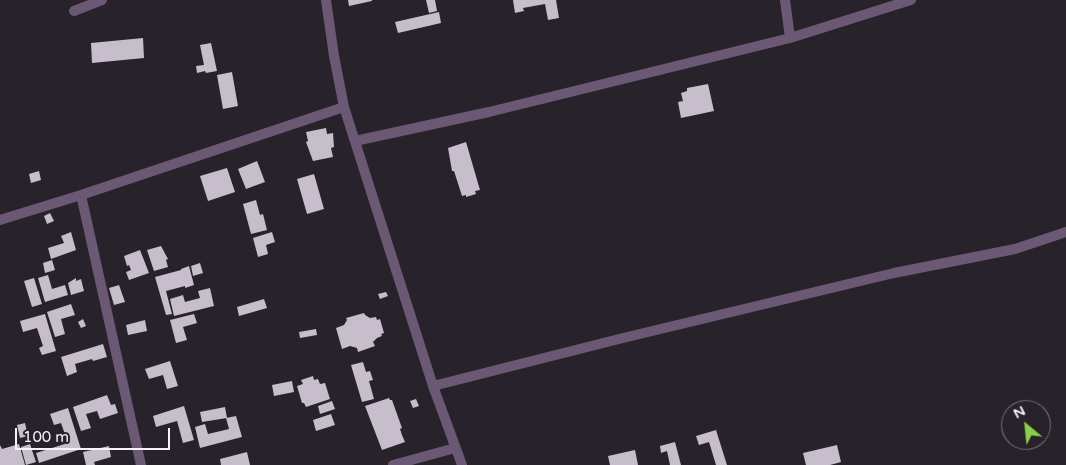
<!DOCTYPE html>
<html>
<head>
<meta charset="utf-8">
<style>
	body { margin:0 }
	#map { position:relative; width:1066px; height:465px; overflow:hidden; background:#28222b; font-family:"Varela Round",sans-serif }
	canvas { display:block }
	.north { position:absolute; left:1001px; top:400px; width:50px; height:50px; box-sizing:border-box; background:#28222b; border:1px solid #7b767e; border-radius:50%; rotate:332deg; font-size:14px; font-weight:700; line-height:20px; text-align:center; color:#f7f3fa }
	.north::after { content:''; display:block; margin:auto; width:18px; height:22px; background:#86cf4b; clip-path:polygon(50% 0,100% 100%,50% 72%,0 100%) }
	.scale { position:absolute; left:15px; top:428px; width:155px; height:22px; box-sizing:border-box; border:2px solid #f7f3fa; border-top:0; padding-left:6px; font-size:15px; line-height:18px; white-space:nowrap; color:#f7f3fa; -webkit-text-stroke:4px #28222b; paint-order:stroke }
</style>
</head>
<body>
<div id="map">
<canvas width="1066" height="465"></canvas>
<div class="north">N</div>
<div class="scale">100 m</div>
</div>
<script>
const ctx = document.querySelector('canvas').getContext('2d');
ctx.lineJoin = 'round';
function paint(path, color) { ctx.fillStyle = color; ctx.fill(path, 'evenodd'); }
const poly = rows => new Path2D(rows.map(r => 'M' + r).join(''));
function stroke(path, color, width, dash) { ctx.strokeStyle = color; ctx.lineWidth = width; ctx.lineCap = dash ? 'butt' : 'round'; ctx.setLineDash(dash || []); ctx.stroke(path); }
paint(poly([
	[348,0,372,0,372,1,349,6],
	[426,0,435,0,437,11,429,13],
	[513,0,556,0,559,18,548,20,545,4,523,8,524,11,515,13],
	[439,12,441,23,398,33,395,22],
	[143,38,144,58,92,63,91,43],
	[211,43,217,71,206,73,205,71,197,73,196,66,204,65,200,45],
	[232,72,238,106,223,109,217,75],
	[708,84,714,111,681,118,678,102,683,101,681,93,687,91,687,88],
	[326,128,327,134,333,133,334,147,331,148,333,157,313,161,306,142,308,141,306,132],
	[466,142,480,190,475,191,476,194,466,197,466,195,462,196,454,171,452,171,448,148],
	[257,161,265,182,246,189,238,169],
	[227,168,235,192,208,201,200,176],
	[39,171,41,180,31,183,29,174],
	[314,174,324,209,307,214,297,179],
	[256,200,260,215,263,214,267,230,251,234,243,204],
	[50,213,54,221,47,224,44,216],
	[71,232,76,250,51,259,48,248,64,243,61,236],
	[272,232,275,242,266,245,268,254,258,257,253,238],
	[161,246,168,259,166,260,168,267,154,271,147,250],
	[140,250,149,273,129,280,126,272,131,270,129,265,127,266,124,256],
	[52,260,55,270,45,273,43,263],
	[200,263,203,273,193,276,191,266],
	[189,266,194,285,185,288,185,286,166,291,172,314,166,315,155,277,181,270,181,269],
	[48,275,52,289,65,285,68,295,45,302,38,278],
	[34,278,42,304,32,307,24,281],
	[76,278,76,281,81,279,84,291,71,295,68,283],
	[119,285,125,302,114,305,109,288],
	[210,288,214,306,174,316,170,299,183,295,185,302,200,298,198,291],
	[386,292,388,296,380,299,378,294],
	[264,299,267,308,239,316,237,307],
	[71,304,75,315,61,319,65,334,55,337,47,312],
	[364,313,365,315,370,318,376,317,377,320,380,319,384,333,381,334,382,336,377,338,373,342,375,346,358,352,357,348,350,346,342,349,336,328,344,325,347,320,346,318],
	[45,314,56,351,42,355,39,348,43,346,37,328,23,332,20,321],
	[194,314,197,323,183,327,187,340,176,343,170,320],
	[83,319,86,326,81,328,78,322],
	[145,320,147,331,128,335,126,325],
	[316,329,317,335,300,338,299,332],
	[103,344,107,357,93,361,92,359,75,364,77,372,67,376,61,357],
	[170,361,178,386,167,389,163,375,149,379,145,369],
	[363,362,366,372,370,371,373,380,369,381,374,399,362,402,351,365],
	[313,376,314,380,318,379,320,384,325,383,330,399,306,407,304,403,302,403,297,386,303,384,301,380],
	[292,381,294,392,274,396,272,385],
	[107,395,111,405,115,404,118,413,100,419,97,411,86,414,91,428,81,431,73,407],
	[389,398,390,400,392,400,402,428,400,429,402,435,405,442,382,450,365,406],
	[416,399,419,406,413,408,410,401],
	[332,401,335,409,320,414,318,406],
	[184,406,194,440,183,443,177,421,156,427,153,416],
	[225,407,227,418,202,422,200,412],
	[68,408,81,449,39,463,36,453,68,443,61,423,54,425,50,414],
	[331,414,335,425,316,431,313,420],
	[236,416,242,437,200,448,195,427,205,424,208,434,229,429,226,418],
	[25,423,28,436,20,438,17,425],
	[716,430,727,465,716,465,709,442,699,445,696,436],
	[675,442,681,465,670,465,667,451,661,453,660,446],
	[19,444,25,465,0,465,0,445,2,449],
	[30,444,36,462,26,465,21,447],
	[837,445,841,462,830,465,806,465,803,453],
	[109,446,111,457,94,462,95,465,86,465,83,452],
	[635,450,638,465,610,465,608,456],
	[247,452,250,465,221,465,220,459]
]), '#c6becb');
stroke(poly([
	[326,0,334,56,344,107,433,386,462,465],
	[785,0,790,38],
	[74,11,102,0],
	[355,141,489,112,790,38,911,0],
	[81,195,141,465],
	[0,220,81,195,344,107],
	[433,386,623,338,894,273,1015,249,1066,232],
	[393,465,455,448]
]), '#6a5874', 10);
</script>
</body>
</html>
